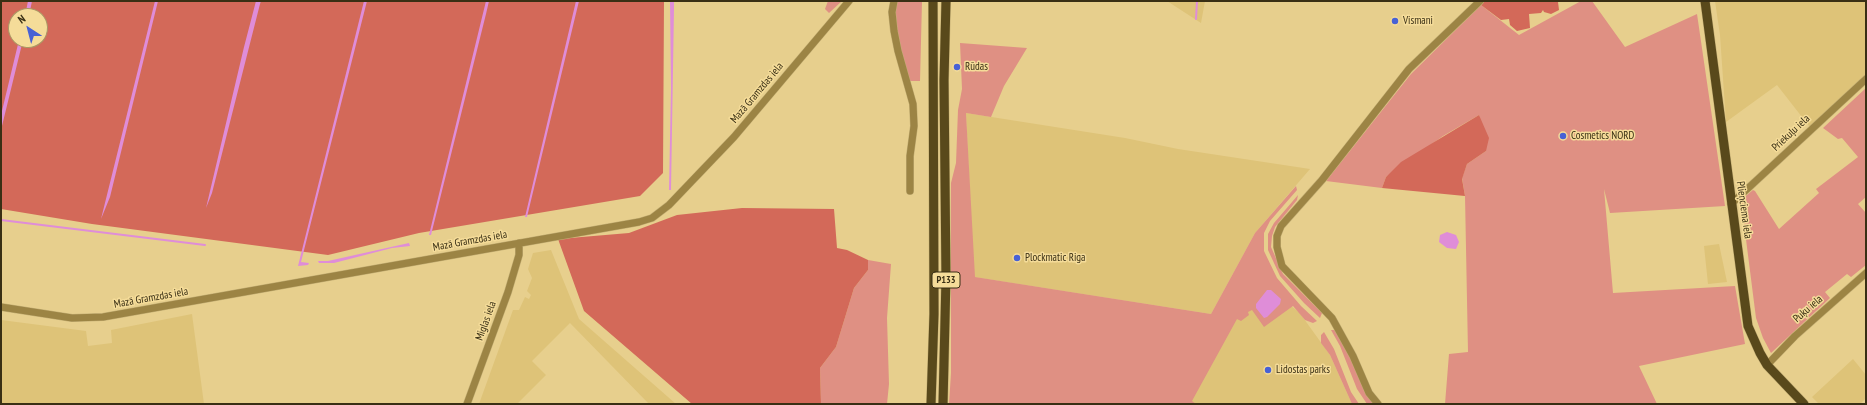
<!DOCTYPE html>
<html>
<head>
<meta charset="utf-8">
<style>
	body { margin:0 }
	#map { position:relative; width:1867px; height:405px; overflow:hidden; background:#e7cf8d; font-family:"PT Sans Narrow",sans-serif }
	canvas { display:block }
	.frame { position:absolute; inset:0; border:2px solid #392f14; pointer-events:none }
	.north { position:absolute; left:8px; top:8px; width:40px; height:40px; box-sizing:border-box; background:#f5dc99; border:1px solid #aa9764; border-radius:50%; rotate:324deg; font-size:11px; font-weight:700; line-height:16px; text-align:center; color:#392f14 }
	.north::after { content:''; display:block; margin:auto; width:14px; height:18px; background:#4761d5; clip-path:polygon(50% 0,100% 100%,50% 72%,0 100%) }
</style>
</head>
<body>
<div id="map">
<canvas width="1867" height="405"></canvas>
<div class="frame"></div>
<div class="north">N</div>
</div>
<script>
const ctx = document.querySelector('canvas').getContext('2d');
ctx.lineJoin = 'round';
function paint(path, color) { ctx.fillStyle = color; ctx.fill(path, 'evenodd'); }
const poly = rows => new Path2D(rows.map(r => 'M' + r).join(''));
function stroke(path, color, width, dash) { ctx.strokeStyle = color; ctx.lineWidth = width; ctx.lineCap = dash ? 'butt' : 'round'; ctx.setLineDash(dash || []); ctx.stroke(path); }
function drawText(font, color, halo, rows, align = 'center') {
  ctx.font = font + ' "PT Sans Narrow",sans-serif'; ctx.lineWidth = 3; ctx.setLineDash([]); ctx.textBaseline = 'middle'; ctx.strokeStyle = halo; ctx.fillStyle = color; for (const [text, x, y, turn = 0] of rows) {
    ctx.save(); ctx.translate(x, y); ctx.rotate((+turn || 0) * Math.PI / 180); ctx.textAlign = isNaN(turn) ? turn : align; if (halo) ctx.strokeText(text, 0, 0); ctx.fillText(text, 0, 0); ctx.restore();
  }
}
paint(poly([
	[1167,1,1205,1,1201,23],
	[1715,1,1866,1,1866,77,1812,127,1809,126,1777,85,1726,122,1720,35],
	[966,113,1125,138,1178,149,1310,169,1255,233,1211,314,974,277],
	[1719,244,1727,282,1708,284,1704,246],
	[551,250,579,319,676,404,649,404,570,323,532,361,546,375,517,404,479,404,513,310,519,310,525,297,529,299,531,295,527,291,532,278,528,269,533,253],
	[1257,280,1299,312,1330,355,1352,404,1186,404],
	[192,314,204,404,1,404,1,320,86,331,88,346,112,343,111,330],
	[1853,359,1866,375,1866,398,1860,404,1819,404,1812,397]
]), '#dec378');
paint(poly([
	[828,1,842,1,829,13,825,9],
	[896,1,922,1,920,81,909,81,901,53,895,19],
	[1581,1,1592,1,1625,47,1697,14,1725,206,1610,213,1604,189,1613,293,1735,286,1745,344,1639,366,1657,404,1445,404,1449,354,1468,352,1465,196,1462,178,1467,164,1486,151,1479,115,1443,136,1386,177,1382,188,1326,181,1411,74,1481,5,1519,35],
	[960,43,1027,48,1004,86,991,117,966,113,975,277,1211,314,1255,233,1296,186,1297,190,1270,221,1264,233,1264,251,1277,278,1301,306,1317,321,1313,323,1305,320,1293,306,1264,327,1252,310,1248,312,1249,315,1241,321,1237,319,1192,401,1196,404,949,404,951,373,951,183,956,163,958,110,962,89],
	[1866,88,1866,197,1858,204,1866,213,1866,265,1851,277,1847,274,1825,292,1830,298,1771,353,1763,338,1756,318,1741,200,1753,190,1755,191,1779,229,1819,193,1816,189,1858,157,1842,138,1838,139,1823,128],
	[1298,195,1297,200,1275,227,1272,236,1271,247,1283,274,1322,313,1320,318,1304,303,1280,276,1268,250,1268,234,1274,223],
	[868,260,891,264,887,318,889,384,887,404,821,404,820,368,836,347,854,288,868,270],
	[1331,330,1335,330,1345,344,1374,404,1367,404,1357,389,1340,346],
	[1324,332,1334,349,1351,392,1359,404,1352,404,1330,355,1321,343,1321,335]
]), '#df9083');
paint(poly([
	[1,1,664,1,663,173,640,196,419,233,328,255,92,224,1,209],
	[16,16,40,16,40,40,16,40],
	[1483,1,1553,1,1558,2,1559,10,1551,14,1544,12,1543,10,1541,13,1529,14,1530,28,1517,31,1510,25,1509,19,1501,20,1481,5],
	[1479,115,1489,138,1486,151,1467,164,1462,179,1465,196,1382,188,1386,177,1401,162],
	[742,208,834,209,837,248,847,250,868,260,868,270,854,288,836,347,820,368,821,404,692,404,584,311,558,239,629,233,677,215]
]), '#d36959');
paint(poly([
	[28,1,32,1,29,16,25,16],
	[155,1,158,1,110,197,101,219],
	[256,1,261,1,260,4,212,193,206,208,244,47],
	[364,1,367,1,301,262,309,263,308,265,298,266],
	[486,1,489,1,486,14,431,235,429,235],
	[576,1,579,1,527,217,525,217],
	[670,1,674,1,674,8,671,190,669,190,671,88],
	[19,40,23,40,1,130,1,115],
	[1447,232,1456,235,1459,242,1456,249,1447,248,1439,242,1440,235],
	[409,243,410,246,392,248,334,263,319,263,318,261,328,261],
	[1267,290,1271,290,1281,299,1280,304,1267,317,1264,318,1256,308,1256,304]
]), '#df8dd8');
stroke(poly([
	[1196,19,1197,1],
	[1,220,205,245]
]), '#df8dd8', 2);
const minor = poly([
	[894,1,892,12,894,31,898,51,913,104,914,126,910,156,910,191],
	[1731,204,1866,79],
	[1,307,72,318,103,317,639,222,652,218,669,205,734,137,849,1],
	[1767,365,1795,336,1866,273],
	[467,404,508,292,519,255,519,243],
	[1378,404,1369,393,1353,356,1332,318,1282,266,1277,247,1277,236,1281,226,1322,180,1409,69,1480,1]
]);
const major = poly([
	[1705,1,1748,326,1760,353,1767,365,1804,404],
	[931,404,934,314,933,1],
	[943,404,946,278,944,80,946,1]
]);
stroke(minor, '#c4af75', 8);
stroke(major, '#c4af75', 10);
stroke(minor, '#9c8444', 7);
stroke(major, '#59491b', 9);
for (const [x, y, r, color] of [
	[1395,21,4,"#4761d5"],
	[957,67,4,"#4761d5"],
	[1563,136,4,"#4761d5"],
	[1017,258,4,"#4761d5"],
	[1268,370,4,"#4761d5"]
]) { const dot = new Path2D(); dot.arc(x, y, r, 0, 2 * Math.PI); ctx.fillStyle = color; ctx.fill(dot); stroke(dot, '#f5dc99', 1.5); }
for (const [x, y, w] of [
	[946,280,28]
]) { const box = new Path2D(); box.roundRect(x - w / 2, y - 8, w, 16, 3); ctx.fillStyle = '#f5dc99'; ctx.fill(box); stroke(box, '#392f14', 1); }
drawText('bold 10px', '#392f14', null, [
	["P133",946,280]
]);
drawText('11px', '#392f14', '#f5dc99', [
	["Vismani",1403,21],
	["Rūdas",965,67],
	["Cosmetics NORD",1571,136],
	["Plockmatic Riga",1025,258],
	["Lidostas parks",1276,370]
], 'left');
drawText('11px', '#392f14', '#f5dc99', [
	["Mazā Gramzdas iela",757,93,-50],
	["Priekuļu iela",1791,133,-43],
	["Plieņciema iela",1744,210,82],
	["Mazā Gramzdas iela",470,241,-10],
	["Mazā Gramzdas iela",151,298,-10],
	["Puķu iela",1808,309,-41],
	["Miglas iela",486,321,-70]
]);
</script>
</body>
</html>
